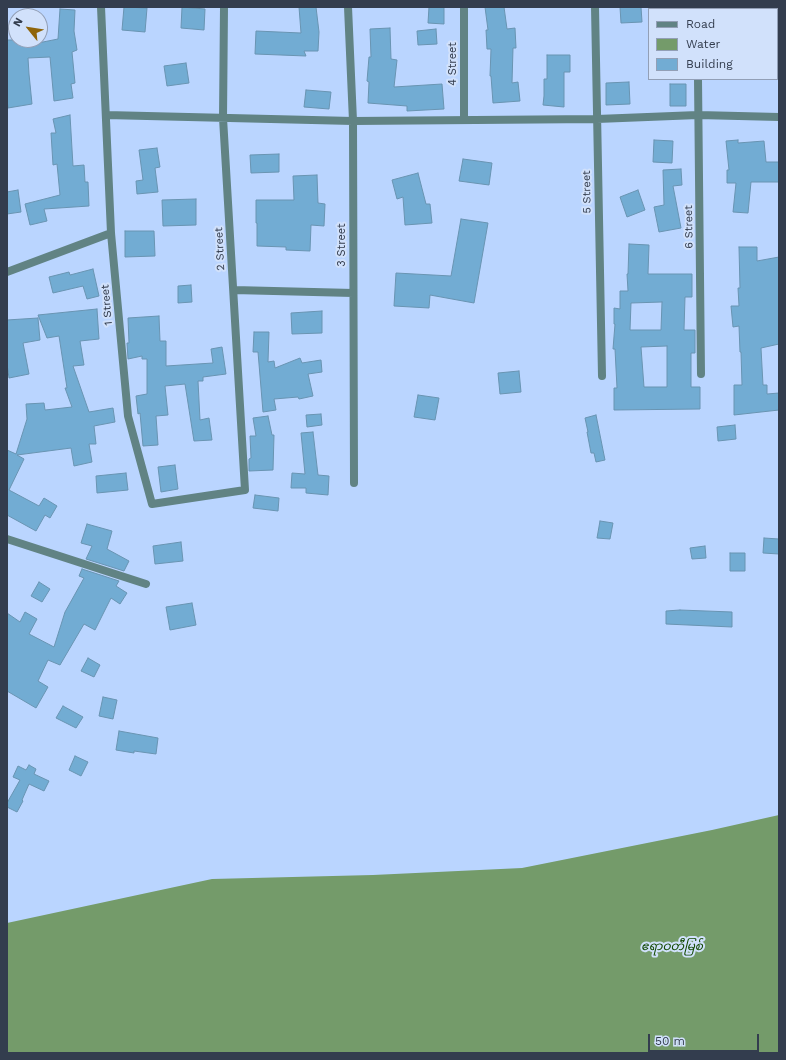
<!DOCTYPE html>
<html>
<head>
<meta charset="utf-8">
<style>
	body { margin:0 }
	#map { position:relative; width:786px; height:1060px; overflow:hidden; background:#bad5ff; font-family:"Work Sans",sans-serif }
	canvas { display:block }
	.frame { position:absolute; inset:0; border:8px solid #333d4e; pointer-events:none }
	.legend { position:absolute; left:648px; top:8px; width:130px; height:72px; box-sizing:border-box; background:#d1e1fb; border:1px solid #929fb6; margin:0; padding:5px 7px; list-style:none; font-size:12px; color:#333d4e }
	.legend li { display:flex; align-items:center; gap:8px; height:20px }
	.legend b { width:20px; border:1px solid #929fb6 }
	.north { position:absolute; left:8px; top:8px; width:40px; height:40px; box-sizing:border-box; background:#d1e1fb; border:1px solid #929fb6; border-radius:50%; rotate:300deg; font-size:11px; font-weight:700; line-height:16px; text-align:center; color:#333d4e }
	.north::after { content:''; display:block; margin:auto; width:14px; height:18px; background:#8f650b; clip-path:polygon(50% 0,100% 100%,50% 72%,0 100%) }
	.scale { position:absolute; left:648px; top:1034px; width:111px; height:18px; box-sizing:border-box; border:2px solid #333d4e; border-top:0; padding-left:5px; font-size:12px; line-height:14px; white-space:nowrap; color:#333d4e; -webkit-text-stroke:3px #d1e1fb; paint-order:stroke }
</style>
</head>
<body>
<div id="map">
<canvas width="786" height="1060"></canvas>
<div class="frame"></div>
<ul class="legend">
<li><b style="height:5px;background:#618384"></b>Road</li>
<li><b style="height:11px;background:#749b6a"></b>Water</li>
<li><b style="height:11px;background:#72acd3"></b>Building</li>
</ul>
<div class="north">N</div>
<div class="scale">50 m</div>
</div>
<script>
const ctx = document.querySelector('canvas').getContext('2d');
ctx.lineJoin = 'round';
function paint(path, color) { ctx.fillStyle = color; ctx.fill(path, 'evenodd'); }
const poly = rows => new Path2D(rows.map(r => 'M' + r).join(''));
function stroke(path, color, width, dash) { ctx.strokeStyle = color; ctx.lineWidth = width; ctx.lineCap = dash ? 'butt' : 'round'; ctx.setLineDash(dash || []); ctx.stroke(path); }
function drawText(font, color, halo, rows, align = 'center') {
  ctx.font = font + ' "Work Sans","Noto Sans Myanmar",sans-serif'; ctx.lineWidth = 4; ctx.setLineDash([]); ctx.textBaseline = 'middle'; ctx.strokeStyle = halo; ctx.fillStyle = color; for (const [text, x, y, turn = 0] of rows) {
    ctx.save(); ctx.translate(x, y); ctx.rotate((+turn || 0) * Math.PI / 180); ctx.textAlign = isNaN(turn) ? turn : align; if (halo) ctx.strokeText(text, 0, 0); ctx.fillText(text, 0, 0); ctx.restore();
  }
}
paint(poly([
	[779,815,779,1053,7,1053,7,923,212,879,373,875,522,868,712,830]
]), '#749b6a');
const building = poly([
	[124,7,147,8,145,32,122,30,124,7],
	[182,7,205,9,204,30,181,28,182,7],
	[299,7,316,7,319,32,318,51,304,51,306,56,255,54,256,31,301,33,299,7],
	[429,7,444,7,444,24,428,23,429,7],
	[485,7,504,7,507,29,515,28,516,48,513,48,512,83,518,82,520,101,493,103,491,76,490,76,491,49,487,49,486,30,488,30,485,7],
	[620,7,641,7,642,22,621,23,620,7],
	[60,9,75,10,74,31,77,50,72,52,75,83,71,84,73,98,54,101,50,57,28,58,29,74,32,104,8,108,7,100,7,40,33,40,33,44,58,39,60,9],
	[390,28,391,59,397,60,394,87,442,84,444,109,407,111,407,106,368,103,369,82,367,81,369,57,371,57,370,29,390,28],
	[436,29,437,44,418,45,417,31,436,29],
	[547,55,570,55,570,72,564,72,564,107,543,105,544,96,544,79,547,79,547,55],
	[186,63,189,83,167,86,164,66,186,63],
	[629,82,630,104,606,105,606,83,629,82],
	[670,84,686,84,686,106,670,106,670,84],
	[306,90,331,92,329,109,304,107,306,90],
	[70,115,73,166,84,165,85,182,88,182,89,206,44,209,47,221,30,225,25,204,60,195,57,164,53,165,51,133,56,133,53,119,70,115],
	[654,140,673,141,672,163,653,162,654,140],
	[738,140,738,143,764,141,766,162,779,162,779,182,751,182,748,213,733,212,736,183,727,183,727,170,729,170,726,141,738,140],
	[157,148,160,167,155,168,158,192,137,194,136,181,143,180,139,150,157,148],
	[279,154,279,172,251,173,250,155,279,154],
	[463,159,492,163,489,185,459,181,463,159],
	[681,169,682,185,673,186,681,228,659,232,654,207,664,205,663,170,681,169],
	[418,173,426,204,430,204,432,223,405,225,403,197,397,199,392,180,418,173],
	[317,175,318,203,325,204,324,226,311,225,310,251,286,250,286,247,257,246,257,223,256,223,256,200,294,200,293,176,317,175],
	[18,190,21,212,7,214,7,192,18,190],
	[638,190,645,210,627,217,620,197,638,190],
	[196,199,196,225,163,226,162,200,196,199],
	[461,219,488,223,474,303,430,295,429,308,394,306,396,273,451,276,461,219],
	[125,231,154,231,155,256,125,257,125,231],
	[629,244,649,245,648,274,692,274,692,297,685,297,684,330,695,330,695,353,691,353,691,387,700,387,700,409,614,410,614,388,617,388,615,349,613,349,615,324,614,324,614,308,620,309,620,291,628,291,627,274,628,274,629,244],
	[662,302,661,330,630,330,631,303,662,302],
	[667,346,667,387,644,387,641,347,667,346],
	[739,247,757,247,757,261,779,257,779,344,761,348,763,385,767,385,767,394,779,393,779,410,734,415,734,385,742,385,741,352,740,352,739,326,733,327,731,306,739,306,738,288,740,288,739,247],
	[93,269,99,296,87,299,83,286,53,293,49,277,69,272,70,275,93,269],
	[191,285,192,302,178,303,178,286,191,285],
	[97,309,99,339,80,341,84,365,73,366,89,412,113,408,115,422,94,426,96,444,89,444,92,462,74,466,71,448,17,455,24,459,9,490,39,506,44,498,57,506,50,518,45,515,36,531,7,515,7,450,16,454,27,419,26,404,44,403,45,410,72,407,65,388,67,388,59,336,47,338,38,315,97,309],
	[322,311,322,333,292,334,291,313,322,311],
	[159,316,160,341,166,341,166,366,213,363,211,349,222,347,226,374,203,377,203,381,198,381,200,420,209,418,212,440,194,441,185,384,165,386,168,415,156,416,158,445,143,446,140,413,138,414,136,396,147,394,147,359,142,359,142,356,128,359,127,343,129,343,128,318,159,316],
	[38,318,40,340,23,343,29,374,9,378,7,364,7,320,38,318],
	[254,332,269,332,268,362,274,361,275,368,300,358,302,363,321,360,322,372,308,374,313,396,299,399,298,397,274,399,276,410,263,412,258,352,253,352,254,332],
	[519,371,521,392,500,394,498,373,519,371],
	[418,395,439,398,435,420,414,417,418,395],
	[321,414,322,425,307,427,306,415,321,414],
	[596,415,605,460,596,462,594,453,591,453,587,432,588,432,585,418,596,415],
	[268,416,272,435,274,435,273,470,249,471,249,459,251,458,250,436,256,436,253,418,268,416],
	[735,425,736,439,718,441,717,427,735,425],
	[313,432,318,475,329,476,328,495,306,493,306,488,291,488,292,473,305,474,301,433,313,432],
	[175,465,178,489,161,492,158,467,175,465],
	[126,473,128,490,97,493,96,476,126,473],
	[255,495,279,498,278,511,253,508,255,495],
	[600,521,613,523,610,539,597,538,600,521],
	[87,524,112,531,107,549,129,561,124,571,86,559,92,546,81,543,87,524],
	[764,538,779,539,779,554,763,553,764,538],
	[181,542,183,561,155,564,153,546,181,542],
	[705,546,706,558,692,559,690,548,705,546],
	[730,553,745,553,745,571,730,571,730,553],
	[82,569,119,581,116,586,127,593,120,604,111,598,95,630,84,624,60,665,48,660,38,681,48,687,36,708,7,691,7,613,20,622,25,612,37,619,29,634,54,647,65,612,84,578,79,576,82,569],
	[39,582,50,589,42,602,31,596,39,582],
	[192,603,196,625,170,630,166,607,192,603],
	[680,610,732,612,732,627,666,624,666,611,680,610],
	[88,658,100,665,94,677,81,671,88,658],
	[103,697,117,700,113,719,99,716,103,697],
	[63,706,83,717,76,728,56,718,63,706],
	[119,731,158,738,156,754,134,751,134,753,116,750,119,731],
	[75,756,88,762,81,776,69,770,75,756],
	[29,765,36,769,34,774,49,781,44,791,29,784,22,800,23,801,17,812,7,807,7,803,20,780,13,777,18,766,26,770,29,765]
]);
paint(building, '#72acd3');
stroke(building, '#6994b2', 1);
stroke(poly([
	[101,7,111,233,128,416,152,504,245,490,223,118,224,7],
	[348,7,353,121,354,483],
	[464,7,464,120],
	[595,7,602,376],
	[697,7,697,9],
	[698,79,701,374],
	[106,115,353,121,597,119,698,115,779,117],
	[7,272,111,233],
	[234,290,353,293],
	[7,539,146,584]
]), '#618384', 8);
drawText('11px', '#333d4e', '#d1e1fb', [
	["4 Street",453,64,-90],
	["5 Street",587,192,-91],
	["6 Street",689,227,-91],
	["3 Street",342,245,-90],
	["2 Street",220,249,-93],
	["1 Street",107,305,-95]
]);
drawText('italic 12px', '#124800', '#d1e1fb', [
	["ဧရာဝတီမြစ်",672,946]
]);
</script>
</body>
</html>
